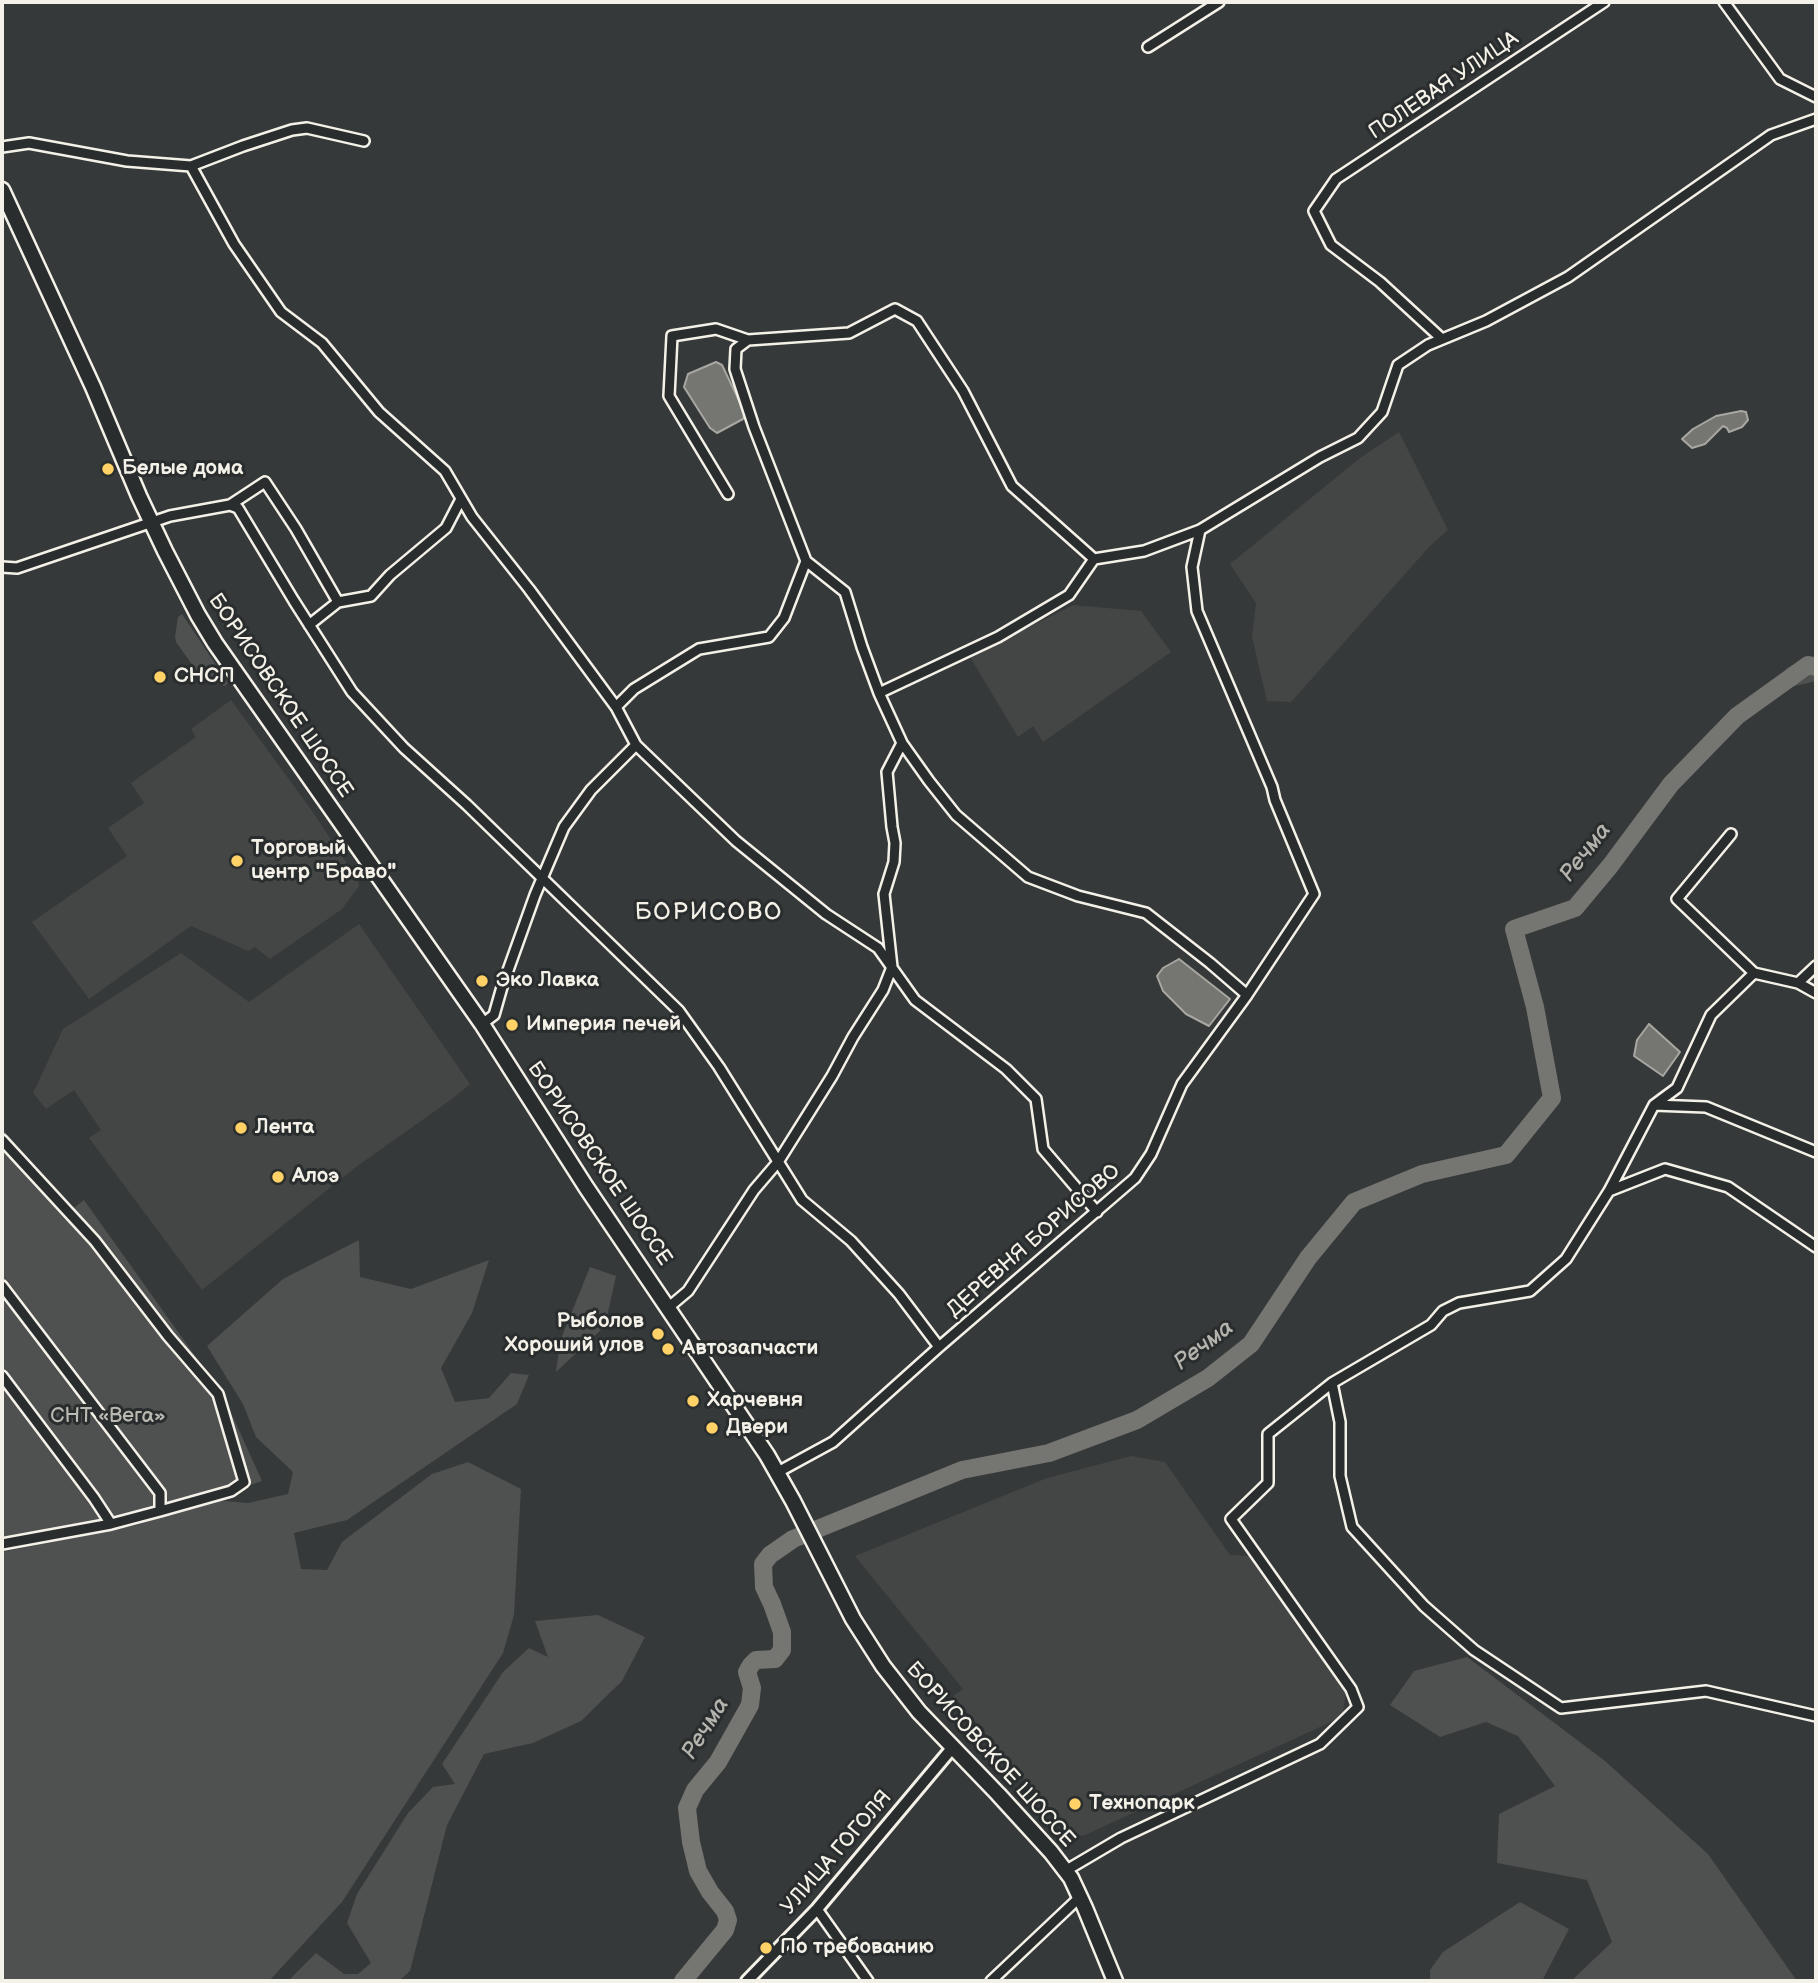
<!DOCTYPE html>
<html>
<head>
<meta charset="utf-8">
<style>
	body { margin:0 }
	#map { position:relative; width:1818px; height:1983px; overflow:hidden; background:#363939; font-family:"Balsamiq Sans",sans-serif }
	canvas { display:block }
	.frame { position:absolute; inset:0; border:4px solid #f4f1e8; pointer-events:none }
</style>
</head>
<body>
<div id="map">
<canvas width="1818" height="1983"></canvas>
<div class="frame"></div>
</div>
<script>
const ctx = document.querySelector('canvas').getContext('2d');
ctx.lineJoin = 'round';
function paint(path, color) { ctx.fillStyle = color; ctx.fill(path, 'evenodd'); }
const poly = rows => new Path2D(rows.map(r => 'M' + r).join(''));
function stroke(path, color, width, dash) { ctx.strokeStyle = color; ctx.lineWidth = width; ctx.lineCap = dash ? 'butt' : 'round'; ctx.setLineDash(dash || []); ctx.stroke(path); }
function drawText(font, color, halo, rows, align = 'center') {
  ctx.font = font + ' "Balsamiq Sans",sans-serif'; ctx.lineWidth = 6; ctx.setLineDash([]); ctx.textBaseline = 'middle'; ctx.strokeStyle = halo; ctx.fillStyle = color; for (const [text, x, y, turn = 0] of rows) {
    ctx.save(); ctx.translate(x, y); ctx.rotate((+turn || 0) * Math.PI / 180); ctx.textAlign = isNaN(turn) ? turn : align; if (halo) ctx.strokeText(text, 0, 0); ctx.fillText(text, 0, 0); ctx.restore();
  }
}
paint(poly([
	[1399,432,1448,530,1430,546,1291,702,1267,701,1252,637,1256,603,1230,564,1360,458],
	[1073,605,1141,611,1171,652,1043,742,1033,726,1018,737,970,657],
	[231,700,310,808,358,880,359,886,342,909,270,959,255,947,248,951,191,926,89,999,32,922,127,856,108,828,144,803,131,783,196,737,191,729],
	[359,924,470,1084,452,1099,356,1167,202,1290,89,1138,101,1130,74,1090,46,1109,33,1093,63,1029,181,953,249,1002],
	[1131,1456,1165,1462,1230,1555,1252,1556,1346,1692,1343,1711,1333,1721,1083,1836,1071,1834,953,1696,963,1689,855,1556,1047,1478]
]), '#434645');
paint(poly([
	[182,614,228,683,225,686,203,680,176,642,175,637,178,617],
	[1816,655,1816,681,1770,692,1787,668],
	[2,1128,70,1211,84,1200,223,1395,262,1481,166,1514,2,1549],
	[359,1240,360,1277,411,1289,489,1260,472,1313,441,1368,455,1402,489,1398,511,1373,529,1375,517,1404,347,1520,294,1533,301,1569,327,1570,342,1542,432,1474,468,1462,521,1489,514,1615,503,1653,342,1902,269,1981,2,1981,2,1552,137,1525,213,1500,248,1503,288,1494,293,1472,256,1437,243,1404,207,1346,283,1279],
	[590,1267,616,1276,605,1326,556,1372,560,1341],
	[598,1615,645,1637,622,1681,581,1721,533,1743,484,1754,447,1825,410,1971,399,1981,288,1981,316,1953,344,1974,358,1974,371,1963,347,1923,357,1894,408,1813,433,1787,455,1784,442,1764,503,1672,529,1648,548,1657,535,1621],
	[1467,1657,1605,1761,1708,1854,1797,1981,1571,1981,1612,1942,1587,1880,1497,1863,1499,1814,1555,1786,1518,1736,1486,1722,1440,1737,1390,1705,1414,1671],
	[1520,1902,1569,1929,1542,1981,1430,1981,1430,1970,1443,1952]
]), '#4e514f');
const water = poly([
	[716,362,722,365,745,413,743,419,717,433,710,428,684,387,688,374,716,362],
	[1741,411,1746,412,1748,420,1742,427,1729,432,1727,428,1723,426,1705,444,1692,448,1682,439,1693,429,1716,416,1741,411],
	[1179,959,1230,999,1209,1026,1186,1014,1163,991,1157,976,1163,968,1179,959],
	[1649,1024,1680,1052,1663,1076,1634,1056,1637,1040,1649,1024]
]);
paint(water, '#757572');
stroke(water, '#a8a7a1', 2);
stroke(poly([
	[683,1981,725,1930,728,1920,725,1911,710,1892,698,1871,691,1842,687,1808,695,1790,718,1762,750,1705,752,1688,747,1672,751,1665,756,1660,775,1659,782,1650,782,1632,772,1604,764,1587,763,1564,770,1555,793,1539,962,1470,1049,1453,1137,1420,1208,1378,1251,1344,1308,1258,1354,1202,1422,1174,1506,1155,1552,1098,1535,1007,1514,929,1575,908,1610,866,1671,784,1737,716,1808,665,1816,667]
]), '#757572', 18);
const minor = poly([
	[1724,2,1780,79,1816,97],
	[1148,47,1219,2],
	[2,147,29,143,127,161,191,166,243,146,292,130,307,128,364,141],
	[191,166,234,244,281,312,322,343,379,412,445,471,472,517,529,589,616,707,636,745,736,841,826,914,878,948,915,1000,1006,1069,1036,1099,1043,1149,1097,1212],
	[1442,339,1380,282,1331,245,1314,211,1336,179,1604,2],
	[728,494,669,396,672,336,716,329,748,340],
	[230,505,265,482,296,529,338,602],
	[1200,530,1144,551,1094,559,1012,486,963,391,917,321,895,309,849,333,748,340,736,349,735,369,754,427,806,561,845,592,862,647,879,693,902,743,929,781,956,815,1028,877,1078,896,1146,913,1210,963,1247,995],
	[2,567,17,568,170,516,230,505,238,508,294,601,352,692,404,748,467,805,679,1011,719,1067,802,1200,851,1241,899,1294,939,1347],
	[309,625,338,602,371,596,390,575,446,528,461,499],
	[879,693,998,637,1069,595,1094,559],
	[616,707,634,689,699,649,769,637,784,618,806,561],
	[1731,834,1677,899,1754,973,1798,983,1816,993],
	[1798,983,1816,966],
	[482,1024,494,1015,502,987,535,895,564,827,591,790,636,745],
	[1654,1105,1706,1107,1816,1152],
	[2,1140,95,1241,168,1336,218,1394,244,1482,231,1491,160,1511],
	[1609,1191,1665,1169,1728,1187,1816,1247],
	[2,1286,160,1493,160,1511,111,1524,94,1498,2,1376],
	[669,1307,688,1291,754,1190,778,1162,832,1076,853,1037,883,990,892,967,884,894,894,862,895,843,892,827,887,772,902,743],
	[1332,1383,1340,1422,1340,1476,1352,1527,1424,1606,1474,1650,1561,1708,1706,1691,1816,1716],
	[778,1472,833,1442,939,1347,1135,1178,1151,1154,1182,1084,1247,995,1314,894,1275,800,1272,787,1197,611,1192,567,1200,530,1320,457,1358,438,1382,412,1398,365,1428,345,1486,321,1568,277,1771,135,1816,119],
	[2,1544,111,1524],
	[1065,1871,1121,1838,1320,1744,1358,1707,1351,1689,1231,1519,1268,1483,1268,1434,1332,1383,1431,1325,1443,1311,1459,1303,1530,1291,1566,1259,1609,1191,1654,1105,1677,1088,1711,1015,1754,973],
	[817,1909,868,1981],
	[991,1981,1080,1897]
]);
const tertiary = poly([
	[747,1981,817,1909,953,1747]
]);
const primary = poly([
	[2,190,93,387,139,496,165,551,198,615,215,643,482,1024,586,1187,767,1455,793,1501,853,1619,883,1666,919,1712,998,1794,1051,1852,1071,1878,1085,1908,1115,1981]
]);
stroke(minor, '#f4f1e8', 14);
stroke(tertiary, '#f4f1e8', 16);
stroke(primary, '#f4f1e8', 19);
stroke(minor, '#2a2d2e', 9);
stroke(tertiary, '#2a2d2e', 10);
stroke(primary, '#2a2d2e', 14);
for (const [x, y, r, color] of [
	[108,469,7,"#ffd166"],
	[160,677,7,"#ffd166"],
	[237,861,7,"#ffd166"],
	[482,981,7,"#ffd166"],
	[512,1025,7,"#ffd166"],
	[241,1128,7,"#ffd166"],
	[278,1177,7,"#ffd166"],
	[658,1334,7,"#ffd166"],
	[668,1349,7,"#ffd166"],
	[693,1401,7,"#ffd166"],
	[712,1428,7,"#ffd166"],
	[1075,1804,7,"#ffd166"],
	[766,1948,7,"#ffd166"]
]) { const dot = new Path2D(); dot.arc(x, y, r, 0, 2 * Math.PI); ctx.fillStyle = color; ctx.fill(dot); stroke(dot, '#2a2d2e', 2.5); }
drawText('21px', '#f4f1e8', '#2a2d2e', [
	["ПОЛЕВАЯ УЛИЦА",1444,86,-34],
	["БОРИСОВСКОЕ ШОССЕ",280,696,56],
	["БОРИСОВСКОЕ ШОССЕ",599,1164,56],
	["ДЕРЕВНЯ БОРИСОВО",1034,1241,-41],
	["БОРИСОВСКОЕ ШОССЕ",990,1755,48],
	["УЛИЦА ГОГОЛЯ",837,1853,-49]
]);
drawText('bold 21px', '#f4f1e8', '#2a2d2e', [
	["Белые дома",122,469],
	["СНСП",174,677],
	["Торговый",251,849],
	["центр \"Браво\"",251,873],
	["Эко Лавка",496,981],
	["Империя печей",526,1025],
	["Лента",255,1128],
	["Алоэ",292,1177],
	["Рыболов",644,1322,"right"],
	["Хороший улов",644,1346,"right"],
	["Автозапчасти",682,1349],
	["Харчевня",707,1401],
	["Двери",726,1428],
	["Технопарк",1089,1804],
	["По требованию",780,1948]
], 'left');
drawText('21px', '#bab9b2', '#2a2d2e', [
	["СНТ «Вега»",108,1417]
]);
drawText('italic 23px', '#b4b3ad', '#2a2d2e', [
	["Речма",1586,853,-52],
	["Речма",1204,1346,-37],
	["Речма",706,1729,-58]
]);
ctx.letterSpacing = '2px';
drawText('24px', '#f4f1e8', '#2a2d2e', [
	["БОРИСОВО",709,913]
]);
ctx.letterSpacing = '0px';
</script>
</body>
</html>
